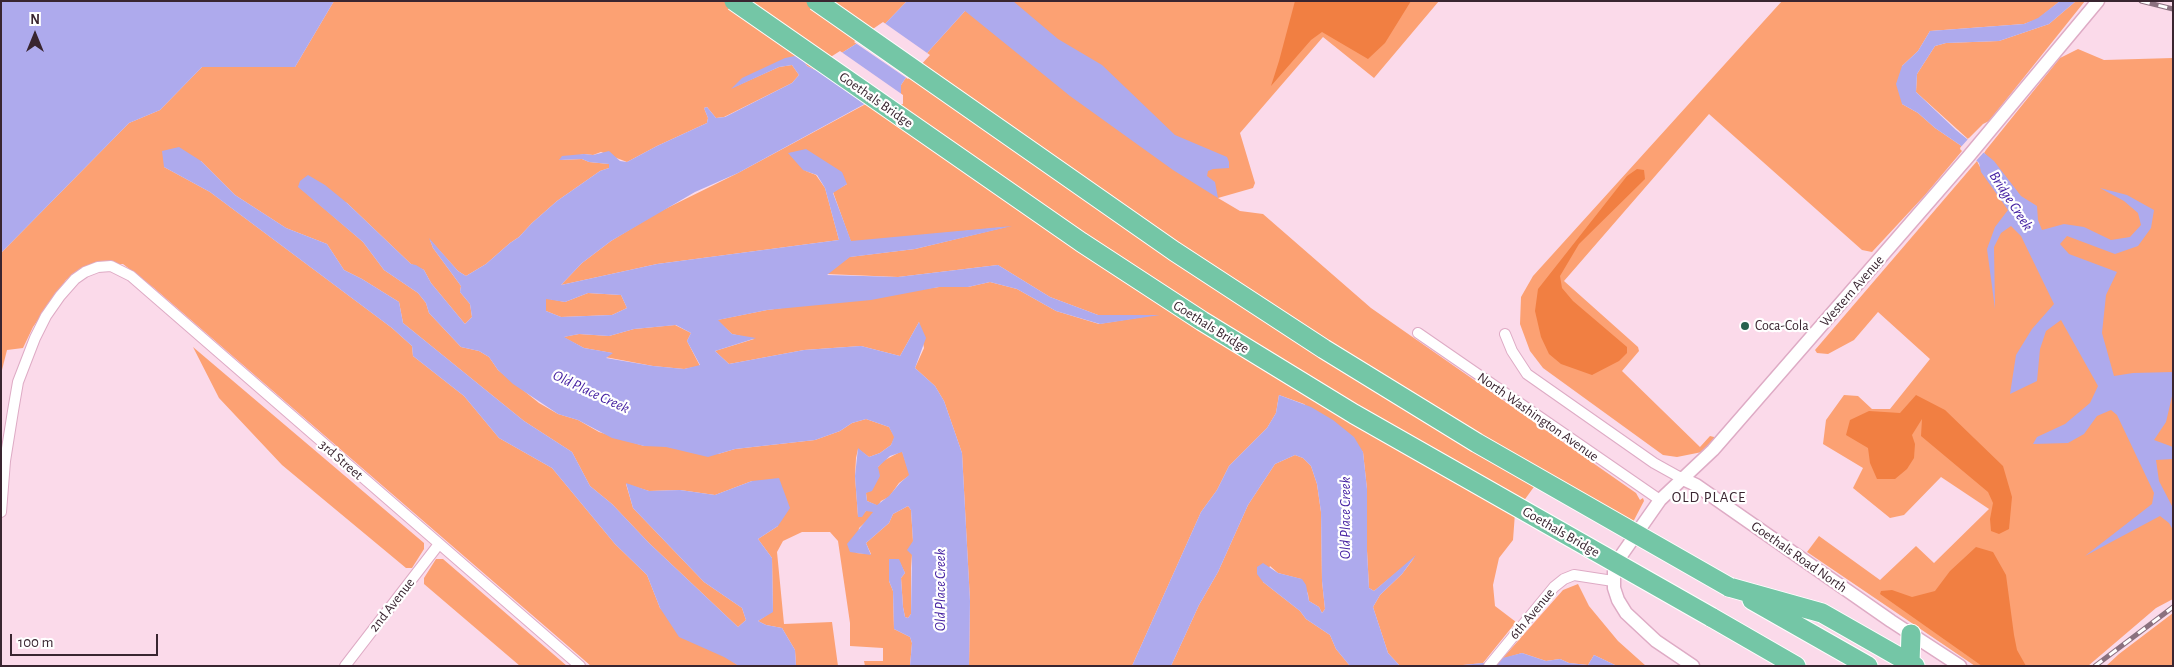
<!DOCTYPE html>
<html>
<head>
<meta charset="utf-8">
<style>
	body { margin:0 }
	#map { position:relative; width:2174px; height:667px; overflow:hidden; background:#fbdaea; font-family:"Alegreya Sans",sans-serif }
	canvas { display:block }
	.frame { position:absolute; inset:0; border:2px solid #392530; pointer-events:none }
	.north { position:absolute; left:10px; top:10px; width:50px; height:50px; -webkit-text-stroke:4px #fff; paint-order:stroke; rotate:0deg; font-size:14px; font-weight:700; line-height:20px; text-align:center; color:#392530 }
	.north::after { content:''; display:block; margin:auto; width:18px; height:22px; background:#392530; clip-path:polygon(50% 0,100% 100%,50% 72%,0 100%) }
	.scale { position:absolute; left:10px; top:634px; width:148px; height:22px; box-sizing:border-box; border:2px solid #392530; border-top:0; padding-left:6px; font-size:15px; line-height:18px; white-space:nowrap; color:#392530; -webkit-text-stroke:4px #fff; paint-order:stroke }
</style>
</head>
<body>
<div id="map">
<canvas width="2174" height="667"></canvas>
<div class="frame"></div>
<div class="north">N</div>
<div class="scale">100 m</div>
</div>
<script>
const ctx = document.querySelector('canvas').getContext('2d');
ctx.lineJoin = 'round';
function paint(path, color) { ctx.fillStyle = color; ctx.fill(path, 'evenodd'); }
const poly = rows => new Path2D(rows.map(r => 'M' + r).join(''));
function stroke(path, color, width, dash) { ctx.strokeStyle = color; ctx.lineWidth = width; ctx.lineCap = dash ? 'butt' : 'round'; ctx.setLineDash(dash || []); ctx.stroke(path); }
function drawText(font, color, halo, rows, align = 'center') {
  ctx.font = font + ' "Alegreya Sans",sans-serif'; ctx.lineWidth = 4.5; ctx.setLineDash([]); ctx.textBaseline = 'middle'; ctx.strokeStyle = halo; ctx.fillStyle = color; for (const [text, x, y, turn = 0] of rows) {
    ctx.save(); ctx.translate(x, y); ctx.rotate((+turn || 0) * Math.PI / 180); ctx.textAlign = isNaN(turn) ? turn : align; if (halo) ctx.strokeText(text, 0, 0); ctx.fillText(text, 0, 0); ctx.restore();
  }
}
paint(poly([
	[334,1,907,1,881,28,815,70,807,66,800,55,732,88,779,67,792,65,799,75,792,83,724,117,716,118,707,107,704,108,708,118,707,123,657,146,627,162,601,152,593,155,584,154,559,160,582,159,589,162,609,164,609,168,600,171,557,201,532,223,519,237,510,243,486,264,466,276,458,271,430,240,433,248,461,286,460,292,470,304,472,317,465,324,431,283,424,270,411,264,347,203,298,186,363,242,384,270,418,293,426,303,429,313,461,347,479,351,489,357,498,370,539,403,558,414,578,420,599,432,644,446,655,445,718,454,735,449,815,440,840,431,852,423,866,419,889,427,895,437,891,445,880,453,869,457,858,449,856,458,855,476,858,516,876,505,867,501,866,493,878,467,883,461,902,451,910,475,899,483,889,497,881,501,869,519,859,528,856,553,871,554,866,543,889,523,893,514,908,506,911,510,913,541,911,568,911,614,908,618,905,617,903,607,901,578,905,573,898,559,889,560,889,581,893,591,894,629,910,637,912,643,910,666,865,666,864,661,883,661,883,648,850,646,850,623,838,541,830,532,802,532,783,541,777,552,784,624,832,622,838,666,796,666,795,650,782,628,766,625,758,621,773,611,772,558,758,539,778,526,752,481,715,495,680,490,649,491,626,484,633,508,704,582,742,608,746,620,738,627,649,543,612,504,590,486,572,452,524,421,403,323,399,302,362,279,344,270,327,244,286,228,235,195,201,161,164,167,210,192,392,328,412,346,413,356,464,396,499,438,552,468,615,544,647,575,660,608,739,666,591,666,154,288,123,264,89,265,66,280,33,327,23,348,7,350,1,374,1,253,129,123,160,110,202,67,295,67],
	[971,1,1439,1,1374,78,1323,37,1240,133,1255,183,1253,188,1218,198,1240,211,1263,214,1371,308,1636,493,1640,500,1643,498,1644,501,1632,524,1544,473,1515,513,1513,540,1499,558,1493,585,1495,606,1516,622,1483,663,1453,666,1400,666,1388,653,1373,607,1380,595,1402,574,1414,558,1374,591,1369,588,1367,551,1367,489,1363,452,1304,404,1279,395,1276,413,1267,428,1229,466,1217,490,1201,512,1132,666,969,666,970,601,962,453,944,401,935,386,915,368,924,348,919,322,900,356,861,346,804,350,729,364,715,351,754,339,732,334,717,320,767,310,939,287,968,287,990,282,1017,289,1056,311,1099,324,1155,315,1098,315,1050,297,998,265,898,277,826,274,849,257,915,249,1006,227,851,242,833,192,847,184,803,170,816,175,825,188,839,240,657,264,561,285,582,263,611,241,657,213,738,173,901,85,909,73,965,11],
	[1782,1,2060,1,2038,19,2024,24,1930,31,1918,51,1902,66,1902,104,1918,113,1935,128,1960,145,1962,146,1960,149,1962,151,1925,195,1872,252,1862,250,1709,114,1564,281,1638,347,1639,351,1622,371,1700,447,1710,436,1714,437,1714,440,1702,452,1677,457,1663,455,1543,368,1530,351,1520,324,1521,297,1533,276],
	[2076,1,2085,1,1989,121,1983,124,1968,139,1916,92,1917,74,1935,46,1946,43,1999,41,2049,24],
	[2078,49,2104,60,2173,58,2173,599,2156,608,2088,666,1975,666,1807,552,1819,536,1880,580,1916,546,1934,563,1989,509,1941,477,1904,515,1890,518,1853,488,1863,468,1823,444,1826,420,1844,395,1858,396,1872,409,1890,409,1930,359,1878,312,1854,340,1828,354,1817,353,1815,350,1977,161,1980,167,1988,157,1984,153,1986,150,2060,58],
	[588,293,621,295,627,308,612,315,561,317,546,311,545,298,565,302],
	[675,325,691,333,687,341,700,366,684,369,653,366,605,357,612,353,584,348,563,337,579,334,609,336,634,329],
	[193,347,424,543,424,549,412,568,406,568,282,465,219,398],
	[1295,455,1303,458,1311,466,1317,484,1321,512,1322,581,1325,609,1322,613,1319,607,1309,601,1308,594,1301,579,1278,573,1270,566,1263,582,1300,611,1306,619,1330,635,1336,649,1350,666,1171,666,1199,605,1218,572,1248,505,1275,464],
	[436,559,443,559,567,666,520,666,424,584,424,578],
	[1578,584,1589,606,1618,641,1646,666,1617,666,1594,655,1588,665,1569,663,1560,659,1546,661,1522,653,1502,659,1563,590],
	[2173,613,2173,666,2106,666,2119,654]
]), '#fca173');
paint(poly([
	[1295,1,1411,1,1385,43,1368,59,1322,32,1311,40,1271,86,1279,61],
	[1637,169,1644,170,1645,179,1579,244,1560,276,1562,288,1573,301,1627,347,1627,353,1619,361,1592,375,1561,364,1549,354,1541,337,1535,311,1538,289,1627,176],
	[1916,395,1945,410,2003,466,2012,497,2009,529,1999,534,1991,531,1990,519,1993,503,1988,492,1921,436,1922,419,1912,435,1915,444,1914,458,1907,469,1895,479,1877,479,1870,463,1868,448,1846,435,1850,420,1869,411,1900,413],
	[1976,547,1993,552,2006,575,2014,635,2017,650,2026,666,1982,666,1880,594,1881,591,1892,590,1912,597,1935,591,1950,571]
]), '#f17f42');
paint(poly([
	[1,1,334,1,295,67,202,67,160,110,129,123,1,253],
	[907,1,1013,1,1058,39,1102,65,1175,135,1227,157,1229,162,1229,168,1213,169,1208,171,1207,176,1215,182,1218,198,1173,170,1070,96,965,11,909,73,901,85,901,102,881,95,738,173,695,192,611,241,582,263,561,285,657,264,839,240,825,188,817,175,803,170,788,153,806,149,842,172,847,184,833,193,851,241,1012,226,915,249,850,257,827,275,898,277,998,265,1050,297,1098,315,1160,315,1100,324,1056,311,1017,289,990,282,968,287,939,287,871,300,767,310,718,320,732,334,756,338,715,351,729,364,804,350,861,346,900,356,919,322,926,338,915,368,935,386,944,401,962,453,970,601,969,666,910,666,912,643,910,637,894,629,893,591,889,581,889,559,899,559,905,573,901,578,903,607,905,617,908,618,911,614,912,555,907,550,913,541,911,510,908,506,893,514,889,523,866,543,871,555,850,552,847,544,873,512,866,511,862,517,858,517,855,476,858,448,869,457,880,453,891,445,894,437,889,427,866,419,852,423,840,431,815,440,735,449,708,457,666,447,644,446,612,438,578,420,558,414,513,384,498,370,489,357,479,351,461,347,429,313,426,303,418,293,384,270,363,242,298,187,300,181,308,175,325,185,347,203,411,264,416,265,424,270,431,283,465,324,472,317,470,304,460,292,461,286,433,248,429,238,458,271,466,276,486,264,510,243,519,237,532,223,557,201,600,171,609,168,609,164,589,162,582,159,559,160,562,156,584,154,593,155,609,151,620,161,627,162,657,146,707,123,708,118,704,108,707,107,716,118,725,117,792,83,799,75,792,65,779,67,731,89,742,78,785,58,800,55,807,66,815,70,881,28],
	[588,293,621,295,627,308,612,315,561,317,546,311,546,299,565,302],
	[676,325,691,333,687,341,700,365,684,369,653,366,606,358,613,353,584,348,564,337,579,334,609,336,634,329],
	[902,452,909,475,900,483,889,496,877,505,867,501,866,493,872,491,880,476,878,467,890,456],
	[2060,1,2076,1,2049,24,1999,41,1946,43,1935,46,1917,74,1916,92,1956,130,1994,161,2021,196,2037,206,2038,220,2042,230,2064,224,2084,227,2111,240,2130,237,2141,225,2138,213,2124,201,2100,188,2127,195,2154,210,2151,228,2138,246,2115,254,2067,236,2060,244,2069,254,2117,272,2106,295,2102,333,2114,376,2133,373,2173,372,2173,392,2166,422,2154,440,2173,447,2173,459,2156,460,2159,481,2173,508,2173,530,2169,523,2160,516,2085,556,2152,504,2154,493,2117,415,2111,410,2097,416,2084,434,2068,443,2033,444,2037,437,2065,424,2090,403,2098,386,2061,320,2046,331,2040,349,2037,381,2010,394,2016,355,2032,329,2054,304,2021,236,2011,226,2001,233,1994,247,1995,309,1987,249,1995,227,2008,210,1981,172,1979,163,1960,145,1935,128,1918,113,1902,104,1896,84,1902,66,1918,51,1930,31,2024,24,2038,18],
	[179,147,201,161,235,195,286,228,327,244,344,270,362,279,399,302,403,323,524,421,572,452,590,486,612,504,649,543,738,627,746,620,742,608,704,582,633,508,626,483,649,491,680,490,715,495,752,481,779,478,790,508,778,526,758,539,772,558,773,612,758,621,766,625,782,628,795,650,796,666,739,666,724,657,679,637,660,608,647,575,615,544,552,468,499,438,464,396,413,356,412,346,392,328,210,192,164,167,162,151],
	[1279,395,1311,407,1333,420,1354,437,1363,452,1367,489,1367,551,1369,588,1374,591,1416,555,1402,574,1380,595,1373,607,1388,653,1400,666,1350,666,1336,649,1330,635,1306,619,1300,611,1263,582,1257,574,1257,567,1263,563,1278,573,1302,579,1306,585,1309,601,1319,607,1322,613,1325,609,1322,581,1321,512,1317,484,1311,466,1303,458,1295,455,1275,464,1248,505,1218,572,1199,605,1171,666,1132,666,1201,512,1217,490,1229,466,1267,428,1276,413],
	[1522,653,1546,661,1560,659,1569,663,1588,665,1594,655,1617,666,1453,666,1483,663]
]), '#aeaaed');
paint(poly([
	[883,22,930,55,908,79,854,42],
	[840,51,903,95,903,104,900,105,815,67],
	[1969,138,1985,151,1975,162,1960,148]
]), '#fbdaea');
const minor = poly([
	[1418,333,1660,500],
	[1505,334,1512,351,1527,374,1654,463,1681,478],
	[1,512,5,461,13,411,18,382,35,338,46,316,60,296,75,279,85,272,98,267,111,266,131,276,580,666],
	[345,666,439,544],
	[1489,666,1554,587,1564,579,1574,575,1613,581]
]);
const tertiary = poly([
	[1681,478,1696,485,1891,621,1960,666],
	[1693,666,1656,641,1626,613,1618,600,1614,588,1614,572,1618,560,1660,500,1713,450,1968,157,2098,1]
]);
const motorway = poly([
	[1729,587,1822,613,1915,666],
	[1752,600,1868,666],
	[1711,617,1796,666],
	[1910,663,1911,634]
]);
stroke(minor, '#deabc5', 12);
stroke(tertiary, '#deabc5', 15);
stroke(motorway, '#fff', 21);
stroke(minor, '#fff', 10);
stroke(tertiary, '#fff', 12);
stroke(motorway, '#74c6a6', 19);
const rail = poly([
	[2141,1,2173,9],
	[2095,666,2173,607]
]);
stroke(rail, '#8b717f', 5);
stroke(rail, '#fff', 3, [9]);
const motorwayBridge = poly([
	[734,1,1081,242,1202,321,1354,414,1711,617],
	[816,1,1174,251,1324,349,1477,443,1729,587]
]);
stroke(motorwayBridge, '#fff', 21, []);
stroke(motorwayBridge, '#74c6a6', 19);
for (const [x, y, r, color] of [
	[1745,326,5,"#26624d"]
]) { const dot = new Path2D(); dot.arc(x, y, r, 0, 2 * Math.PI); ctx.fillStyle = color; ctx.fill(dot); stroke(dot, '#fff', 2); }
drawText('14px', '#392530', '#fff', [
	["Goethals Bridge",876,100,35],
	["Western Avenue",1852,291,-49],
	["Goethals Bridge",1211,327,32],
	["North Washington Avenue",1538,417,35],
	["3rd Street",341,460,41],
	["Goethals Bridge",1561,532,30],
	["Goethals Road North",1799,557,35],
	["2nd Avenue",392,605,-52],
	["6th Avenue",1532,614,-50]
]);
drawText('14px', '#392530', '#fff', [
	["Coca-Cola",1755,326]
], 'left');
drawText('italic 15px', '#4521a2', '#fff', [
	["Bridge Creek",2011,201,57],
	["Old Place Creek",591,392,25],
	["Old Place Creek",1345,518,-90],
	["Old Place Creek",940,590,-90]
]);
ctx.letterSpacing = '1px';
drawText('15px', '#392530', '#fff', [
	["OLD PLACE",1709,497]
]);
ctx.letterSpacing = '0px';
</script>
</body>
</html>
